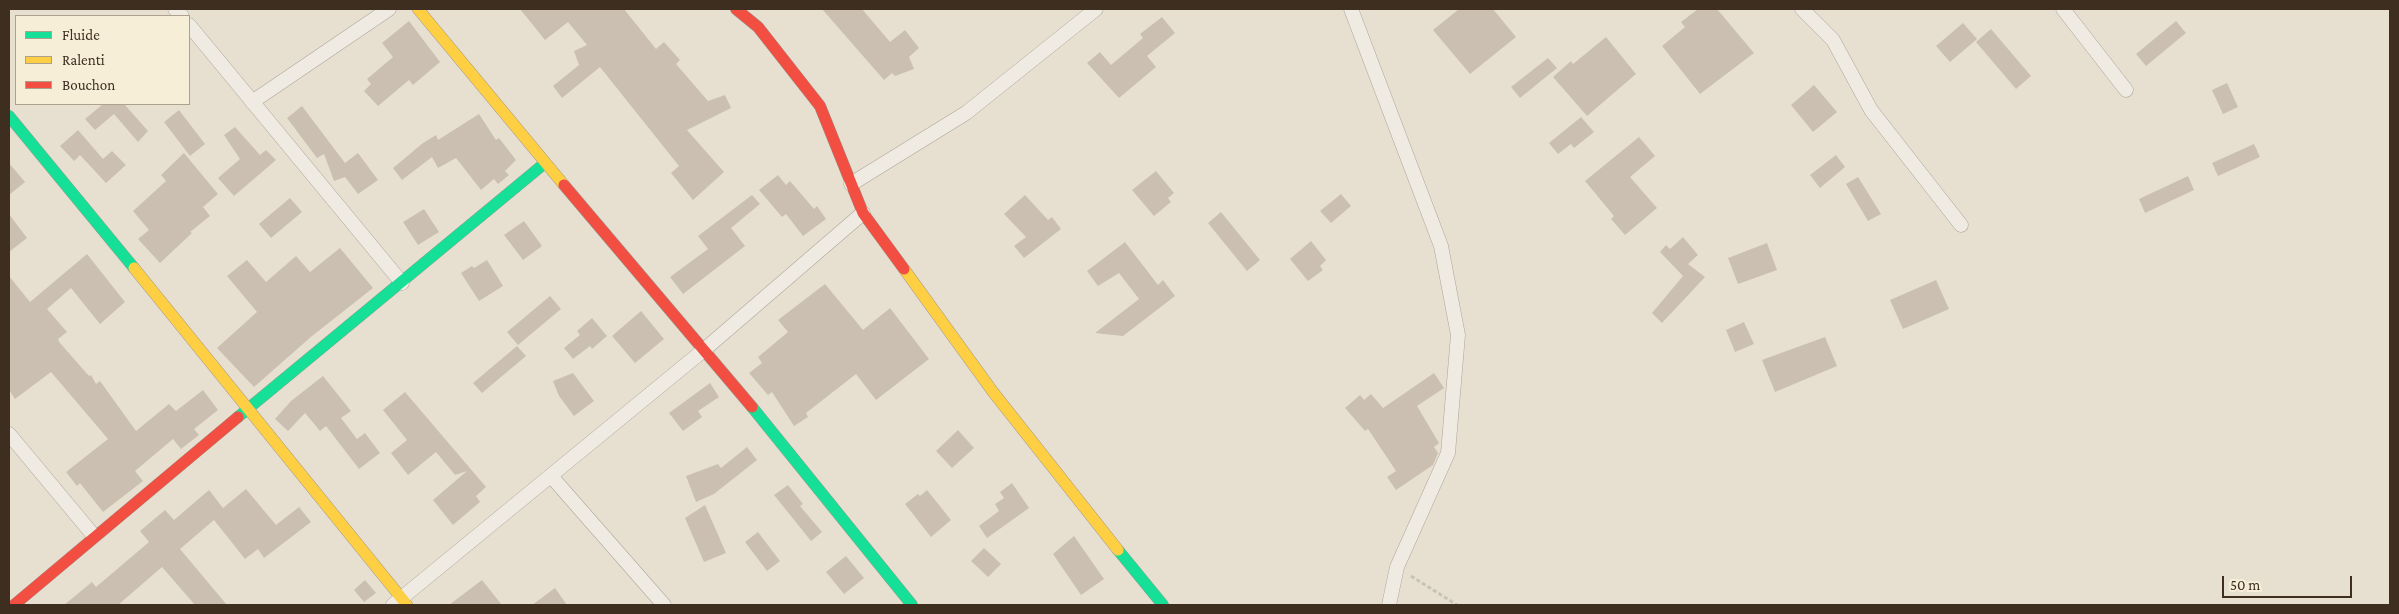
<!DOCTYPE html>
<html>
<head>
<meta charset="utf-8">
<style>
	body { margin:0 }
	#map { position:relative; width:2399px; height:614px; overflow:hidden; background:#e7e0d1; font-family:"Crimson Pro",serif }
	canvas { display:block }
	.frame { position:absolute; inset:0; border:10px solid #3d2e20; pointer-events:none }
	.legend { position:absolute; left:15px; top:15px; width:175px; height:90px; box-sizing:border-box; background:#f7eed8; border:1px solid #ada18e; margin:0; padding:6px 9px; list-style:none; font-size:15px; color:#3d2e20 }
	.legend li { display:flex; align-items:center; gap:10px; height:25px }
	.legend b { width:25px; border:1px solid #ada18e }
	.scale { position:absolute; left:2222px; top:576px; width:130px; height:22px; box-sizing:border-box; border:2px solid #3d2e20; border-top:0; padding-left:6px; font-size:15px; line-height:18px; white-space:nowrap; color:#3d2e20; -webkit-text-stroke:4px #f7eed8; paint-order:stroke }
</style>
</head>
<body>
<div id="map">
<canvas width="2399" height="614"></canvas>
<div class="frame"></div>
<ul class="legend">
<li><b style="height:6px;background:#16e098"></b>Fluide</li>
<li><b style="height:6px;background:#ffcf43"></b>Ralenti</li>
<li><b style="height:6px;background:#f24e42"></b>Bouchon</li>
</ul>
<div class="scale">50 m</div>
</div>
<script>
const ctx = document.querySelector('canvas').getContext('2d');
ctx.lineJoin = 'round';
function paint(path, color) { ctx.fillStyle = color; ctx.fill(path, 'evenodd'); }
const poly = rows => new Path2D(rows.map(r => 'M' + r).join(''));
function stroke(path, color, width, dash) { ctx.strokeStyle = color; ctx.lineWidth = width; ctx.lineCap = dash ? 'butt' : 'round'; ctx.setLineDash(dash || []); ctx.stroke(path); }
paint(poly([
	[520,9,624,9,656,49,664,42,680,60,676,64,708,101,725,95,731,108,687,130,724,172,693,200,671,173,679,166,600,67,562,98,553,86,579,65,574,51,587,45,568,22,545,40],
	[822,9,862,9,890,42,905,30,919,48,909,57,914,69,895,76,892,73,884,80],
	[1459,9,1493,9,1516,37,1470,74,1433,30],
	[1698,9,1717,9,1754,53,1700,94,1662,46,1685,27,1681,22],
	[1162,17,1175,33,1147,56,1156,67,1119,98,1087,63,1100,52,1111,65,1143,38,1140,34],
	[409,21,440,62,413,85,409,80,378,106,364,91,371,84,367,79,393,57,382,43],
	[2176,21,2186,33,2146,66,2136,54],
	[1963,23,1977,39,1950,62,1936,46],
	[1991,29,2031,76,2016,89,1976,42],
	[1606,37,1636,74,1587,116,1553,77,1571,61,1573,64],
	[1548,58,1557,68,1520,98,1511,87],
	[2227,83,2238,107,2223,114,2212,90],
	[1814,85,1837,112,1813,132,1791,105],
	[103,104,126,104,125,105,148,131,138,142,114,114,95,130,85,119],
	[302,106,345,163,358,153,378,180,358,194,345,177,334,181,324,154,317,158,287,118],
	[179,110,205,144,190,156,164,122],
	[479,114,496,140,499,138,516,160,505,171,509,175,498,184,494,179,481,190,456,158,438,168,432,157,402,180,393,168,423,143,436,135,438,140],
	[1581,117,1594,132,1574,148,1571,144,1558,154,1549,143],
	[235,127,260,155,266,150,276,160,234,196,218,178,240,159,224,135],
	[78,130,103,159,112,151,126,165,106,183,80,155,74,161,60,146],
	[1639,137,1655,156,1630,177,1657,208,1625,235,1611,219,1614,216,1585,181],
	[2254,144,2260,157,2218,176,2212,163],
	[184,153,218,194,203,207,210,216,190,232,192,233,160,263,138,239,149,230,133,211,166,181,161,175],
	[1836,155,1845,167,1820,188,1810,175],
	[9,163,25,182,9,195],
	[1156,171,1174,193,1168,198,1171,202,1154,216,1132,190],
	[778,175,786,185,790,181,814,209,817,206,826,219,803,236,786,214,782,217,759,190],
	[2188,176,2194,190,2145,213,2139,199],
	[1858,177,1881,214,1868,221,1846,184],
	[1341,194,1351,206,1331,223,1320,211],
	[752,195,760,204,731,228,745,246,683,294,670,277,708,249,698,236],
	[1025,195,1048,220,1052,217,1061,229,1024,258,1014,246,1026,237,1004,214],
	[290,198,302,212,271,238,259,224],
	[424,209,439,232,418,245,403,222],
	[1221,212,1260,260,1247,271,1208,223],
	[9,214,27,238,9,252],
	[524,221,542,246,523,260,504,235],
	[1683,237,1698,255,1688,264,1705,277,1662,323,1652,313,1683,276,1660,252,1666,245,1670,249],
	[1311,241,1326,260,1320,266,1323,270,1308,281,1290,259],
	[1125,242,1158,285,1163,280,1175,296,1123,336,1095,333,1139,299,1119,273,1098,286,1087,271],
	[1767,243,1777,270,1738,284,1728,258],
	[340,248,373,288,312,336,254,387,217,348,257,312,227,276,247,260,266,282,296,256,310,272],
	[87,254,125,302,100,324,71,288,47,309,67,332,58,339,60,343,89,376,91,375,96,384,100,381,136,431,169,404,176,411,203,390,218,410,194,429,199,435,181,449,173,439,135,471,143,481,103,512,80,483,77,486,66,472,108,439,51,372,15,399,9,390,9,276,30,302],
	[487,260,503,286,479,301,461,273,472,266,474,268],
	[1936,280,1949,309,1903,329,1890,300],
	[825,284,863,330,890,308,929,359,876,400,856,374,806,413,808,417,794,426,772,392,768,395,749,373,762,363,758,357,788,332,778,320],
	[550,296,561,309,518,345,507,332],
	[641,311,664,339,635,363,612,336],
	[592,318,607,336,592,349,590,346,573,359,564,348,580,335,577,331],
	[1744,322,1754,344,1735,352,1726,330],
	[1825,337,1837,366,1775,392,1762,360],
	[517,346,526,356,482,393,473,383],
	[573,373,594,401,574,416,559,396,553,381],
	[1434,373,1444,388,1417,406,1439,443,1434,447,1438,453,1433,465,1396,490,1387,477,1396,471,1368,429,1365,431,1345,408,1360,395,1364,400,1371,394,1383,408],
	[323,376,351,411,341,418,357,439,365,433,380,453,359,469,326,426,320,431,305,413,288,431,275,419,291,401],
	[710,383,719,397,698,411,702,417,683,431,669,413],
	[405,392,486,487,476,496,480,502,453,525,433,500,467,471,455,475,436,452,408,475,391,453,407,440,383,410],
	[958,430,974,448,952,468,936,451],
	[747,447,757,460,714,494,696,502,686,476,718,464,721,468],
	[1012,483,1029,508,987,538,979,526,999,511,995,504,1004,498,1000,492],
	[788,485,803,504,800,506,822,532,811,541,774,495],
	[246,489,276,525,299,507,311,522,264,558,258,549,245,559,214,520,180,549,227,605,195,605,162,567,118,605,64,605,92,582,96,587,149,542,140,531,165,510,174,520,209,490,223,508],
	[927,490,951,520,931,537,905,504,918,494,920,496],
	[705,505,726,553,704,562,685,518],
	[758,532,780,561,767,571,745,542],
	[1074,536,1104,579,1081,595,1053,554],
	[984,548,1001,564,988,577,971,561],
	[846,556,864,578,844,594,826,572],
	[365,580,376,593,364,602,354,590],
	[482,580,502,605,449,605],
	[555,588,567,605,532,605]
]), '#cbbfb2');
const street = poly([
	[175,9,182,16],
	[1351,9,1441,246,1458,335,1448,453,1397,567,1389,605],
	[1802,9,1833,40,1871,110,1961,225],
	[2063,9,2126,90],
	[189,25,402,283],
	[252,102,389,9],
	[851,184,966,113,1096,9],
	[9,434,94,536],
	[551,476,664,605],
	[393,605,705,349,863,213]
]);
const fast = poly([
	[9,116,134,268],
	[752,407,912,605],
	[238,417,545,163],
	[1118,550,1163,605]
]);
const slow = poly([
	[418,9,564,185],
	[134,268,407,605],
	[904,269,993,392,1118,550]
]);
const jam = poly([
	[736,9,758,27,820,106,863,213,904,269],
	[564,185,752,407],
	[14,605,238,417]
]);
stroke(street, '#ada599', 15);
stroke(fast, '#9c958a', 12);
stroke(slow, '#9c958a', 12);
stroke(jam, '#9c958a', 12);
stroke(poly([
	[1411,576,1457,605]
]), '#c8c2b9', 3, [4, 2.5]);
stroke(street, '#efebe3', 14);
stroke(fast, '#16e098', 11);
stroke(slow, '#ffcf43', 11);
stroke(jam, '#f24e42', 11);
</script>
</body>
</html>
